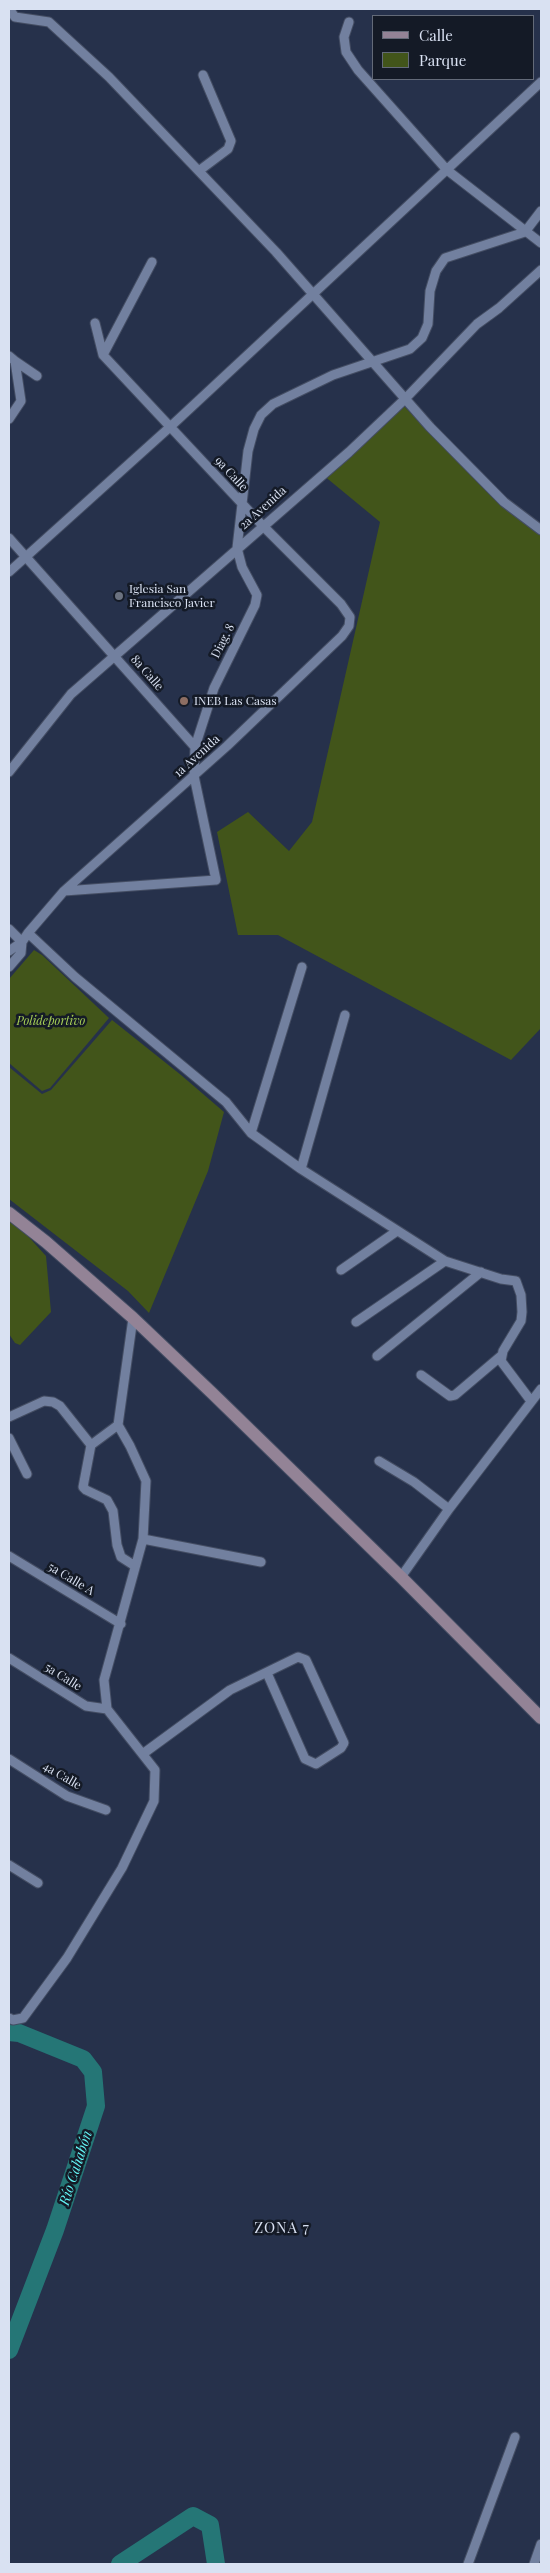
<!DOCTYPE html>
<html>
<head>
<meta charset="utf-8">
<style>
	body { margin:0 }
	#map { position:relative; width:550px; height:2573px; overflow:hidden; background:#26314b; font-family:"Playfair Display",serif }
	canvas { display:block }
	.frame { position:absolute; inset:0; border:10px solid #d9e1f2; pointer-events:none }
	.legend { position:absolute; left:372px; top:15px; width:162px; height:65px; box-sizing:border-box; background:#141a26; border:1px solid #636a78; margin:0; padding:6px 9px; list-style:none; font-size:15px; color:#d9e1f2 }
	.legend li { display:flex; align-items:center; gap:10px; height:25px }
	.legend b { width:25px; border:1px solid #636a78 }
</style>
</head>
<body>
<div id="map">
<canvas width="550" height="2573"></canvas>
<div class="frame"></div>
<ul class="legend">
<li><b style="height:6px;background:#938396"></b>Calle</li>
<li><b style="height:14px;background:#42551a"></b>Parque</li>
</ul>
</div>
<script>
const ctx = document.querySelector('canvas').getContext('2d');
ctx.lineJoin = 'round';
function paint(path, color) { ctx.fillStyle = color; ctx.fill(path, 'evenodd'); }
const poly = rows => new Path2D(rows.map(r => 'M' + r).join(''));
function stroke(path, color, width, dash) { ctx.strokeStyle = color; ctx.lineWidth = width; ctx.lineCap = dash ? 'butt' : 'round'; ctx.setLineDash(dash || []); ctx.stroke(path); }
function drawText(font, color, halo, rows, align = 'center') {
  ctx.font = font + ' "Playfair Display",serif'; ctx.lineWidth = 5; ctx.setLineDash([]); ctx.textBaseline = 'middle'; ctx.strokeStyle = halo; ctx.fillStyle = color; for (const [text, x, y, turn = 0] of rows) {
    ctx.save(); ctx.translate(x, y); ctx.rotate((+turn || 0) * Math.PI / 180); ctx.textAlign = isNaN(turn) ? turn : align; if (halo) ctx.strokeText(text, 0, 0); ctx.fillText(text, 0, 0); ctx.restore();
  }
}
paint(poly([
	[402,404,493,498,541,535,541,1028,511,1060,278,935,238,935,217,832,248,812,289,851,312,822,380,522,323,475],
	[34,950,42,955,109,1018,50,1088,42,1091,9,1063,9,979],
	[112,1020,181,1075,224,1112,208,1171,149,1313,128,1291,9,1199,9,1067,42,1094,51,1090],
	[9,1221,26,1234,46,1256,51,1312,20,1345,15,1343,9,1334]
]), '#42551a');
stroke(poly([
	[9,2032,19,2033,83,2059,93,2072,96,2106,55,2230,9,2350],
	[120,2564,193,2516,210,2525,216,2564]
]), '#257676', 18);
const minor = poly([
	[9,9,15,17,49,22,109,77,276,252,430,427,504,502,541,530],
	[349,22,344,37,346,52,358,70,447,170,541,243],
	[200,170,228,149,231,141,203,75],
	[103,355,152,262],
	[9,356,15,361,21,401,9,419],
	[15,361,37,376],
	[9,538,195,747,194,776,216,880,64,891],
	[9,572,170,427,541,82],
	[195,747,214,688,255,605,257,595,242,567,237,548,248,451,254,429,261,415,273,404,333,375,410,349,422,338,428,324,430,291,436,271,445,258,525,232,541,211],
	[9,772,71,694,349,452,405,399,477,324,499,308,541,270],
	[9,929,22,942],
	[28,933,75,977,226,1102,251,1133,301,1169,445,1261,501,1279,516,1281,521,1295,522,1312,521,1321,503,1351,501,1361,531,1401],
	[9,951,22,942],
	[9,967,21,953,22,942,28,933,64,891,227,746,342,636,349,626,350,617,341,604,263,526,103,355,95,323],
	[251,1133,302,967],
	[301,1169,345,1015],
	[341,1270,397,1231],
	[356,1322,445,1261],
	[377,1356,481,1272],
	[421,1375,450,1396,455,1395,501,1356],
	[9,1417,44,1401,53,1402,60,1406,91,1445,118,1425],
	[9,1438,27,1474],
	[91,1445,83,1487,86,1490,107,1500,113,1511,117,1545,121,1557,135,1566],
	[379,1461,414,1482,449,1509],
	[143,1539,261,1562],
	[9,1556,121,1624],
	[401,1577,449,1509,541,1389],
	[9,1658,86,1706,107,1709],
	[144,1753,230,1690,298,1657,306,1660,344,1743,341,1748,316,1764,305,1759,267,1673],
	[9,1759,67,1796,106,1810],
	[9,1865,38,1883],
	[9,2018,13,2020,23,2018,67,1958,122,1868,154,1801,155,1770,107,1709,104,1680,143,1539,146,1481,130,1446,118,1425,133,1318],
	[468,2564,515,2437],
	[534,2564,541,2544]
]);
const secondary = poly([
	[9,1213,46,1242,133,1318,212,1393,401,1577,541,1718]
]);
stroke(minor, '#444d63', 11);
stroke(secondary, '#444d63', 14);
stroke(minor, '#72809f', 9);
stroke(secondary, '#938396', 12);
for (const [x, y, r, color] of [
	[119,596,5,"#6b7280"],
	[184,701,5,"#8d6e63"]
]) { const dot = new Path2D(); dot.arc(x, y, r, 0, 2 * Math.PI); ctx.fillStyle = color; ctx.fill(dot); stroke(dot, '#141a26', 2); }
drawText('12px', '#d9e1f2', '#141a26', [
	["9a Calle",231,474,47],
	["2a Avenida",263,508,-42],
	["Diag. 8",223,641,-63],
	["8a Calle",147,673,49],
	["1a Avenida",197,756,-42],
	["5a Calle A",71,1579,31],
	["5a Calle",63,1677,32],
	["4a Calle",62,1776,30]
]);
drawText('12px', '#d9e1f2', '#141a26', [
	["Iglesia San",129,589],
	["Francisco Javier",129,603],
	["INEB Las Casas",194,701]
], 'left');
drawText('italic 12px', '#a8d158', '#141a26', [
	["Polideportivo",51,1021]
]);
drawText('italic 14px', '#63f6f6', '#141a26', [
	["Río Cahabón",76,2168,-72]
]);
ctx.letterSpacing = '1px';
drawText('15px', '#d9e1f2', '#141a26', [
	["ZONA 7",282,2228]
]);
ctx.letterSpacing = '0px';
</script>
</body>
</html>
